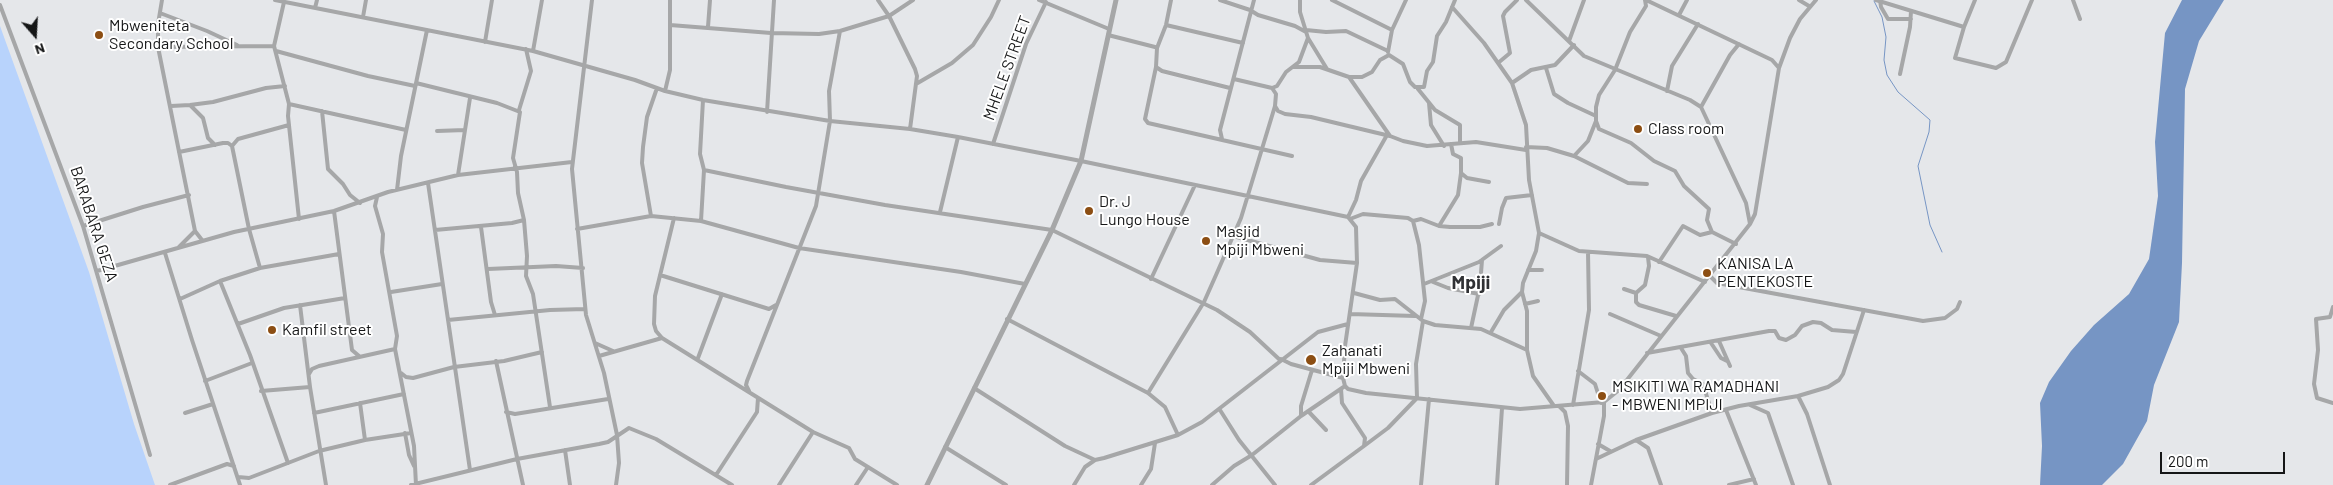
<!DOCTYPE html>
<html>
<head>
<meta charset="utf-8">
<style>
	body { margin:0 }
	#map { position:relative; width:2333px; height:485px; overflow:hidden; background:#e5e7ea; font-family:Barlow,sans-serif }
	canvas { display:block }
	.north { position:absolute; left:10px; top:10px; width:50px; height:50px; -webkit-text-stroke:4px #fff; paint-order:stroke; rotate:161deg; font-size:14px; font-weight:700; line-height:20px; text-align:center; color:#151617 }
	.north::after { content:''; display:block; margin:auto; width:18px; height:22px; background:#151617; clip-path:polygon(50% 0,100% 100%,50% 72%,0 100%) }
	.scale { position:absolute; left:2160px; top:452px; width:125px; height:22px; box-sizing:border-box; border:2px solid #151617; border-top:0; padding-left:6px; font-size:15px; line-height:18px; white-space:nowrap; color:#151617; -webkit-text-stroke:4px #fff; paint-order:stroke }
</style>
</head>
<body>
<div id="map">
<canvas width="2333" height="485"></canvas>
<div class="north">N</div>
<div class="scale">200 m</div>
</div>
<script>
const ctx = document.querySelector('canvas').getContext('2d');
ctx.lineJoin = 'round';
function paint(path, color) { ctx.fillStyle = color; ctx.fill(path, 'evenodd'); }
const poly = rows => new Path2D(rows.map(r => 'M' + r).join(''));
function stroke(path, color, width, dash) { ctx.strokeStyle = color; ctx.lineWidth = width; ctx.lineCap = dash ? 'butt' : 'round'; ctx.setLineDash(dash || []); ctx.stroke(path); }
function drawText(font, color, halo, rows, align = 'center') {
  ctx.font = font + ' Barlow,sans-serif'; ctx.lineWidth = 4; ctx.setLineDash([]); ctx.textBaseline = 'middle'; ctx.strokeStyle = halo; ctx.fillStyle = color; for (const [text, x, y, turn = 0] of rows) {
    ctx.save(); ctx.translate(x, y); ctx.rotate((+turn || 0) * Math.PI / 180); ctx.textAlign = isNaN(turn) ? turn : align; if (halo) ctx.strokeText(text, 0, 0); ctx.fillText(text, 0, 0); ctx.restore();
  }
}
paint(poly([
	[0,26,89,272,134,424,155,485,0,485]
]), '#b8d3fc');
paint(poly([
	[2182,0,2224,0,2199,41,2185,89,2182,263,2179,322,2154,385,2147,421,2123,464,2102,485,2040,485,2042,446,2040,403,2049,382,2071,351,2094,325,2129,294,2149,259,2158,196,2155,142,2165,33]
]), '#7695c4');
stroke(poly([
	[1874,1,1882,17,1886,37,1884,60,1887,75,1898,92,1930,120,1929,132,1918,166,1930,225,1942,252]
]), '#7695c4', 1);
stroke(poly([
	[162,0,158,24,158,47,195,231,202,240],
	[275,0,533,51,635,80,665,91,703,100,830,121,910,129,958,137,1081,161,1348,217,1356,227,1357,263,1345,346,1343,378,1345,386,1348,389,1366,393,1520,409,1604,402,1619,390,1750,224,1755,214,1779,68,1790,38,1800,19,1816,0],
	[592,0,572,169,586,315,604,373,617,435,619,463,616,485],
	[878,0,889,16,915,69,917,76,910,129],
	[1039,0,1109,29],
	[1220,0,1250,10,1258,15,1295,26,1306,32],
	[1300,0,1300,12,1308,38,1327,69],
	[1332,0,1392,30],
	[1526,0,1584,56,1690,100,1701,107,1746,203,1750,224],
	[1645,0,1646,6,1630,32,1615,70,1599,95,1596,107,1596,121,1599,129,1631,143,1654,161,1675,171,1684,186,1709,209,1707,220,1712,232],
	[1646,0,1772,60,1779,68],
	[1799,0,1809,6],
	[1876,0,1964,27],
	[1880,0,1881,7,1888,19,1911,19],
	[1975,0,1964,27,1955,58,1996,68,2006,62,2032,0],
	[2073,0,2080,19],
	[284,2,274,46,289,104,406,130],
	[0,5,83,226,150,455],
	[1452,7,1484,43,1512,83,1526,125,1529,180,1539,233,1536,251,1523,283,1522,292,1527,311,1527,350,1533,376,1554,406],
	[315,8,317,0],
	[160,13,207,31,237,45],
	[1679,15,1687,0],
	[363,17,366,0],
	[670,25,771,33,819,34,840,31,889,16,913,0],
	[1166,25,1243,43],
	[708,27,710,0],
	[1306,30,1326,32,1346,31,1388,51],
	[1108,35,1155,47,1157,48,1156,67,1162,71,1230,88],
	[1569,41,1584,0],
	[485,42,492,0],
	[158,47,274,46],
	[1157,48,1166,25,1171,0],
	[276,51,368,76,415,86],
	[533,51,542,0],
	[1388,52,1392,30,1406,0],
	[1498,63,1510,53,1503,16,1505,12,1517,0],
	[1156,67,1145,119,1148,123,1292,156],
	[1294,67,1320,67,1349,77,1362,77,1372,72,1380,60,1389,55,1403,64,1410,82,1415,87,1424,87,1427,71,1433,62,1437,36,1446,22,1455,0],
	[1546,68,1554,94,1568,103,1596,116],
	[1900,74,1910,27,1911,11],
	[1349,77,1390,136,1403,141,1427,146,1476,142,1526,150],
	[1234,79,1272,88,1277,86,1286,72,1299,62,1308,38],
	[416,83,497,103,520,112,513,158,517,172,518,193,524,220,527,256,526,276,533,294,550,407],
	[1512,83,1531,70,1555,65,1574,45],
	[916,84,952,63,973,45,991,17,999,0],
	[1272,88,1276,94,1275,106,1278,111,1285,114,1311,117,1390,136],
	[1418,89,1435,110,1460,125,1460,142],
	[665,91,670,70,670,0],
	[1667,91,1672,66,1698,24],
	[703,100,700,154,704,170,786,187,885,205,1052,230,1217,310,1250,332,1280,360],
	[1429,103,1431,125,1444,146],
	[289,104,288,116,299,219],
	[190,105,203,118,208,138,215,145],
	[171,106,190,105,213,102,266,88,285,86],
	[1701,107,1730,55,1739,44],
	[519,110,531,71,526,49],
	[322,111,328,169,343,184,350,195,360,203],
	[767,112,774,0],
	[437,131,465,130],
	[1222,139,1220,130,1254,0],
	[993,144,1026,44,1046,2],
	[1451,144,1453,154,1461,158,1461,173,1467,178,1489,182],
	[232,146,238,139,289,125],
	[1526,147,1547,148,1574,156,1588,141,1596,121],
	[179,152,223,143,228,143,232,146,249,229,260,268],
	[1574,156,1628,183,1647,184],
	[458,175,470,98],
	[428,183,470,470],
	[397,190,401,156,427,30],
	[377,197,375,206,383,234,382,252,397,336,395,349,414,446,416,485],
	[334,211,352,350,359,356],
	[940,212,958,137],
	[651,216,642,163,643,147,647,117,657,88],
	[1348,217,1356,200,1361,181,1387,135],
	[674,218,655,296,654,324,656,331,662,338,813,432,849,448,855,459,897,485],
	[1350,219,1363,214,1408,218,1413,221,1419,245,1425,301,1421,319],
	[701,221,704,170],
	[1413,221,1421,219,1439,226,1450,227,1480,227,1492,224],
	[1499,224,1502,208,1506,198,1532,195],
	[83,226,143,207,189,195],
	[1439,226,1458,195,1461,173],
	[481,227,491,302,495,315],
	[577,229,651,216,701,221,799,248,961,272,1025,284],
	[435,230,512,223,524,220],
	[1539,233,1579,251,1647,256,1705,282],
	[1233,236,1320,260,1357,263],
	[179,247,195,231],
	[165,253,192,340,240,485],
	[1659,262,1683,226,1700,235,1712,232,1736,244],
	[488,269,556,266,583,268],
	[1528,270,1542,270],
	[97,271,234,232,334,211,388,192,458,175,572,162],
	[660,275,769,309,776,305],
	[1710,276,1717,283,1923,321,1945,318,1957,309,1960,302],
	[1151,279,1195,185],
	[220,281,250,355,288,463],
	[1433,282,1448,288,1479,294],
	[1424,284,1479,262,1501,246],
	[1624,289,1636,293,1636,302,1639,305,1676,316],
	[391,292,442,284],
	[1354,293,1380,300,1395,299,1423,321,1435,325,1481,329,1527,350],
	[1636,293,1645,285,1649,266,1648,257],
	[180,299,220,281,260,268,339,254],
	[1525,304,1538,301],
	[300,305,310,387,326,485],
	[2333,307,2330,317,2316,319,2318,350,2314,384,2317,398,2333,403],
	[1350,314,1415,316],
	[1610,314,1661,336],
	[1007,319,1148,393,1165,407,1178,435],
	[448,320,550,310,585,309],
	[238,324,284,308,345,298],
	[1471,328,1480,286,1482,260],
	[1491,332,1504,310,1522,292],
	[1719,341,1730,366],
	[595,343,613,351],
	[1711,343,1721,358,1727,361],
	[1681,348,1686,356,1688,373,1693,379,1703,384,1712,413],
	[1647,353,1769,331,1775,331,1779,338,1786,340,1795,335,1802,326,1813,322,1821,323,1832,330,1856,332],
	[599,356,662,338],
	[698,358,722,294],
	[1281,359,1291,364,1343,378],
	[496,361,523,485],
	[1578,371,1595,384,1601,403],
	[401,373,406,377,413,378,454,367,504,361,542,352],
	[309,374,312,369,319,366,395,349],
	[205,381,252,363],
	[974,388,1065,446,1095,460,1104,458,1178,435,1202,422,1318,332,1348,324],
	[261,391,310,387],
	[749,391,746,385,747,381,816,206,830,121,829,91,840,31],
	[1148,393,1204,302,1216,275,1241,218,1275,106],
	[1798,396,1828,387,1839,380,1843,374,1864,310],
	[360,403,365,440],
	[1573,405,1589,310,1588,252],
	[1750,405,1768,413,1793,485],
	[1559,406,1565,412,1568,426,1567,485],
	[1220,410,1239,440,1275,485],
	[1726,410,1756,485],
	[1308,411,1326,430],
	[506,412,515,414,608,399],
	[185,413,213,404],
	[314,413,404,394],
	[1301,416,1301,406,1312,370],
	[405,433,409,455,414,466],
	[1636,440,1648,448,1661,485],
	[1598,444,1610,451],
	[1364,446,1388,428,1417,398,1416,364,1423,321],
	[945,447,1006,485],
	[565,450,570,485],
	[1596,459,1636,440,1712,413,1739,406,1798,396,1807,414,1830,485],
	[716,475,757,412,758,398],
	[238,477,249,478,319,451,365,440,411,433],
	[170,485,227,464,234,466],
	[411,485,517,459,599,444,608,442,629,428,656,439,732,485],
	[779,485,813,432],
	[856,485,868,467],
	[1074,485,1085,467,1095,460],
	[1141,485,1151,469,1155,443],
	[1212,485,1234,466,1252,455,1301,416,1345,386],
	[1311,485,1364,446,1365,438,1342,403,1341,389],
	[1421,485,1429,399],
	[1497,485,1502,408],
	[1591,485,1604,416,1604,402],
	[1729,485,1754,479]
]), '#a6a7a8', 4);
stroke(poly([
	[927,485,1052,230,1081,161,1116,0]
]), '#a6a7a8', 5);
for (const [x, y, r, color] of [
	[99,35,5,"#8c4e13"],
	[1638,129,5,"#8c4e13"],
	[1089,211,5,"#8c4e13"],
	[1206,241,5,"#8c4e13"],
	[1707,273,5,"#8c4e13"],
	[272,330,5,"#8c4e13"],
	[1311,360,6,"#8c4e13"],
	[1602,396,5,"#8c4e13"]
]) { const dot = new Path2D(); dot.arc(x, y, r, 0, 2 * Math.PI); ctx.fillStyle = color; ctx.fill(dot); stroke(dot, '#fff', 2); }
drawText('16px', '#151617', '#fff', [
	["Mbweniteta",109,26],
	["Secondary School",109,44],
	["Class room",1648,129],
	["Dr. J",1099,202],
	["Lungo House",1099,220],
	["Masjid",1216,232],
	["Mpiji Mbweni",1216,250],
	["KANISA LA",1717,264],
	["PENTEKOSTE",1717,282],
	["Kamfil street",282,330],
	["Zahanati",1322,351],
	["Mpiji Mbweni",1322,369],
	["MSIKITI WA RAMADHANI",1612,387],
	["- MBWENI MPIJI",1612,405]
], 'left');
drawText('16px', '#151617', '#fff', [
	["MHELE STREET",1007,68,-70],
	["BARABARA GEZA",94,224,72]
]);
drawText('bold 19px', '#303134', '#fff', [
	["Mpiji",1471,283]
]);
</script>
</body>
</html>
